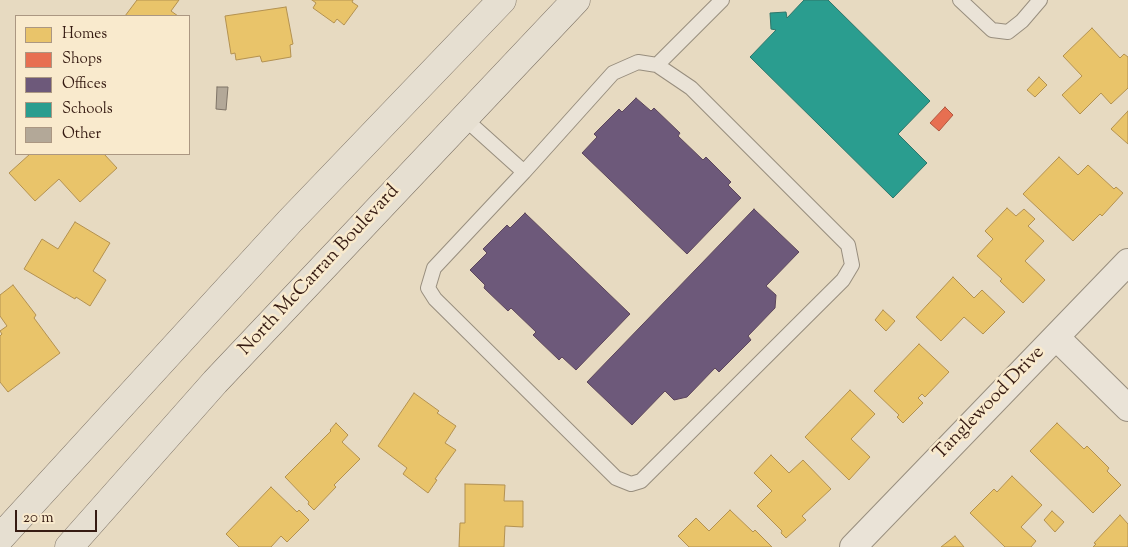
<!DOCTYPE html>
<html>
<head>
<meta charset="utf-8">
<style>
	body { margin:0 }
	#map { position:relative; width:1128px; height:547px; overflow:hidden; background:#e7dac1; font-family:"Sorts Mill Goudy",serif }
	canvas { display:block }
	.legend { position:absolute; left:15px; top:15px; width:175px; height:140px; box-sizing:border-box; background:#f9eacd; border:1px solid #ab9782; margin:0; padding:6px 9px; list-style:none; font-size:15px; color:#361b12 }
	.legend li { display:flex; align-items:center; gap:10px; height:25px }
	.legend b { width:25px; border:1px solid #ab9782 }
	.scale { position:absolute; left:15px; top:510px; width:82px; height:22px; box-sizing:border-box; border:2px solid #361b12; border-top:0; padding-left:6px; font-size:15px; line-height:18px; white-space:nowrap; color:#361b12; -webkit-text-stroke:4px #f9eacd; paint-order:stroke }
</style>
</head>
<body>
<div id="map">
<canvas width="1128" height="547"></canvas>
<ul class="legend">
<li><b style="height:14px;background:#e9c46a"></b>Homes</li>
<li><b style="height:14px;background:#e76f51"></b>Shops</li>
<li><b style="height:14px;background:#6d597a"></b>Offices</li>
<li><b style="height:14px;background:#2a9d8f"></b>Schools</li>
<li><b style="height:14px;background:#b3a898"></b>Other</li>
</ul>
<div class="scale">20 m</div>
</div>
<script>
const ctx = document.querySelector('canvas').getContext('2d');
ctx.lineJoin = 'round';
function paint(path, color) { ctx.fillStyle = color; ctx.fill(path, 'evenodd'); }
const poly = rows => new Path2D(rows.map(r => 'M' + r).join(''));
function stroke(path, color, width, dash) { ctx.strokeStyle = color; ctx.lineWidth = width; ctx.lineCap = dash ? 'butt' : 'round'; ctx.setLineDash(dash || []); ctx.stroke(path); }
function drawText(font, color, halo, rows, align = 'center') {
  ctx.font = font + ' "Sorts Mill Goudy",serif'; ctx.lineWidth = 5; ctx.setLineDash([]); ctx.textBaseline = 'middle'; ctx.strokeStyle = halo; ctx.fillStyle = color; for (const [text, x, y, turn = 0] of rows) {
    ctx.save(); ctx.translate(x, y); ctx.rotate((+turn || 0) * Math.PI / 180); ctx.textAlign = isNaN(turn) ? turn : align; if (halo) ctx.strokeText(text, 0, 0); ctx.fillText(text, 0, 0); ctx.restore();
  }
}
const homes = poly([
	[137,0,179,0,171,11,178,16,125,16,137,0],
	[312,0,353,0,352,2,358,6,344,25,337,19,334,23,313,8,316,3,312,0],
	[286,7,293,44,290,45,291,57,262,62,260,56,236,60,235,53,231,54,225,16,286,7],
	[1092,28,1120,58,1124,54,1128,57,1128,88,1111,104,1101,93,1080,114,1062,95,1082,76,1063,56,1092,28],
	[1039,77,1047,85,1035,97,1027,90,1039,77],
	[1128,111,1128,144,1111,129,1128,111],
	[30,154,104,154,117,168,80,202,59,179,35,201,9,173,30,154],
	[1059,157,1078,175,1088,165,1114,189,1116,187,1123,193,1102,216,1100,214,1073,241,1023,194,1059,157],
	[1007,208,1016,216,1024,209,1035,219,1028,226,1044,241,1025,261,1045,280,1023,303,1000,281,1002,279,977,256,993,239,985,231,1007,208],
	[75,222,110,243,93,271,106,280,90,306,76,297,75,299,24,269,42,239,58,249,75,222],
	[953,277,974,298,982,290,1005,312,983,334,964,317,941,341,916,317,953,277],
	[13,285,36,315,34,318,60,353,8,392,0,382,0,336,2,334,0,331,7,326,0,316,0,295,13,285],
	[883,310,895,321,886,331,875,320,883,310],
	[919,344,949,372,925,397,922,394,918,398,923,403,903,423,897,417,899,415,874,391,919,344],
	[850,390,875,414,851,439,870,457,849,480,805,437,850,390],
	[414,393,439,411,437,413,456,426,445,443,456,450,435,479,437,480,428,493,403,474,407,468,378,446,414,393],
	[336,423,348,435,342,442,360,459,334,485,336,487,314,510,308,504,309,502,285,477,331,431,330,430,336,423],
	[1057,423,1084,449,1087,446,1109,468,1107,471,1121,485,1093,513,1030,451,1057,423],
	[771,455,789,473,803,460,831,489,802,516,806,520,786,538,781,533,782,531,757,506,772,491,754,473,771,455],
	[1012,476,1042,505,1021,527,1036,541,1031,547,1005,547,970,513,994,489,997,492,1012,476],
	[465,484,505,485,504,501,523,501,523,527,505,526,504,547,459,547,460,523,465,523,465,484],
	[271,487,297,512,299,510,309,520,287,542,281,536,271,547,239,547,226,534,271,487],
	[730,510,753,532,755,530,772,547,689,547,678,536,696,518,709,531,730,510],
	[1052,511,1064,522,1055,532,1044,520,1052,511],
	[1120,515,1128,524,1128,547,1093,547,1096,544,1094,543,1120,515],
	[955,536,964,547,941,547,955,536]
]);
paint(homes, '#e9c46a');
stroke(homes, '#b39150', 1);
const shops = poly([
	[945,107,953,115,939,131,930,123,945,107]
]);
paint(shops, '#e76f51');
stroke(shops, '#b2563e', 1);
const offices = poly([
	[636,98,651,111,654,108,680,133,678,136,703,160,706,157,731,182,728,185,741,198,687,254,582,153,597,137,594,134,619,109,622,112,636,98],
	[754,209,799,252,766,286,776,295,775,308,748,336,751,340,719,372,715,368,687,397,674,400,665,391,632,425,587,382,754,209],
	[525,213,630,314,576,370,562,357,559,360,533,335,536,332,511,308,508,311,484,288,485,285,470,270,487,253,483,249,507,225,510,228,525,213]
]);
paint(offices, '#6d597a');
stroke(offices, '#5c465b', 1);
const schools = poly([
	[804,0,828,0,930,101,898,134,927,163,893,198,750,57,776,30,771,29,770,13,786,12,787,18,804,0]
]);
paint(schools, '#2a9d8f');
stroke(schools, '#2e766a', 1);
const building = poly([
	[217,87,228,87,226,110,216,109,217,87]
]);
paint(building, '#b3a898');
stroke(building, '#7f7467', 1);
const service = poly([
	[960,0,992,30,1008,32,1022,21,1040,0],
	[657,65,722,0],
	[464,118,524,172,613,73,638,62,657,65,691,88,848,245,852,265,843,280,641,481,631,484,616,478,435,299,428,288,434,268,524,172]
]);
const minor = poly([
	[1056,337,1128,408],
	[853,547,1128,262]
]);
const primary = poly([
	[0,538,290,221,502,0],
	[69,547,215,382,576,0]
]);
stroke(service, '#988e7e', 16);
stroke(minor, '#988e7e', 28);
stroke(primary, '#7f7467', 29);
stroke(service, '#eae3d7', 14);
stroke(minor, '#eae3d7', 26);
stroke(primary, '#e6dfd1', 28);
drawText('19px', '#361b12', '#f9eacd', [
	["North McCarran Boulevard",320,271,-47],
	["Tanglewood Drive",990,404,-46]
]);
</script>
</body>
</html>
